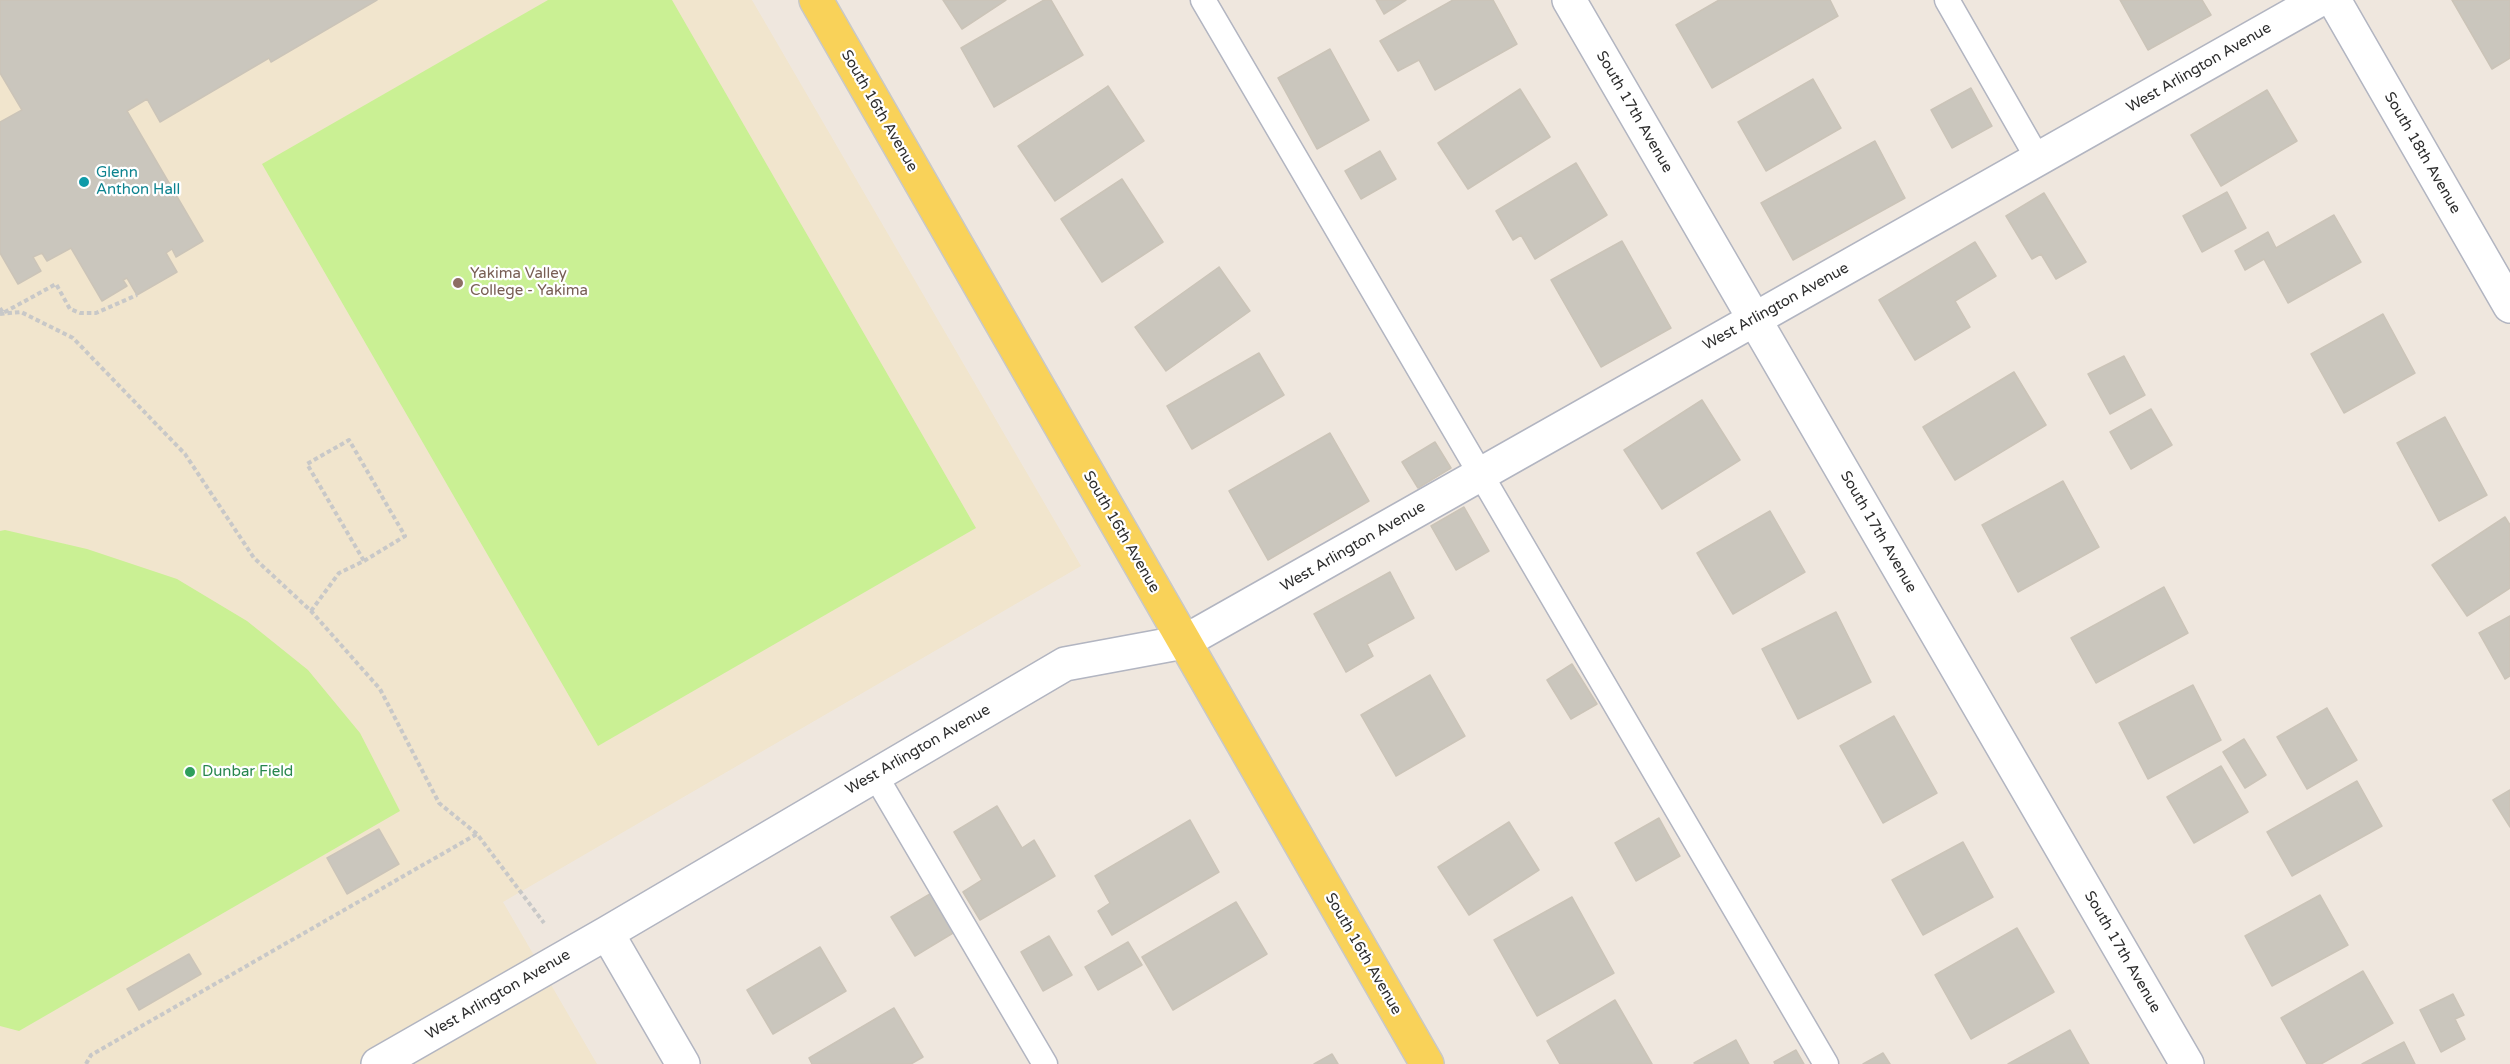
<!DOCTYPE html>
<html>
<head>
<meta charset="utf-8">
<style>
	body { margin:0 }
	canvas { display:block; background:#efe7de }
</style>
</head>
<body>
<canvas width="2510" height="1064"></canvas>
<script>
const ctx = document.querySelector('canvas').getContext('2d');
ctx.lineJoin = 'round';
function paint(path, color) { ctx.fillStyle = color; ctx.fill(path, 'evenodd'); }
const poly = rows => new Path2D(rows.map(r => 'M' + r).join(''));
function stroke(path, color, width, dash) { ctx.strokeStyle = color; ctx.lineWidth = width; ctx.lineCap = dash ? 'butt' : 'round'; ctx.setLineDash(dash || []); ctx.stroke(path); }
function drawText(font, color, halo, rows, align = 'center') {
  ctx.font = font + ' "Varela Round",sans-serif'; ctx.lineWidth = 4.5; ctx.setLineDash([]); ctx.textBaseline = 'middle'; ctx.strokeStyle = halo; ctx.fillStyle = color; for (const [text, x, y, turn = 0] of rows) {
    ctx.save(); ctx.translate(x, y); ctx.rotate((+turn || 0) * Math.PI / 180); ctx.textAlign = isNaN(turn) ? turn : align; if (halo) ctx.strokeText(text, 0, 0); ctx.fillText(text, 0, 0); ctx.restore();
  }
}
paint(poly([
	[0,0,752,0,1081,566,503,902,597,1064,0,1064]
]), '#f1e5cd');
paint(poly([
	[548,0,672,0,976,528,598,746,262,164],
	[5,530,87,549,177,579,247,621,308,670,360,733,400,811,19,1031,0,1026,0,531]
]), '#caf094');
const building = poly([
	[0,0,377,0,271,62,269,58,160,122,147,99,127,111,203,241,176,257,172,249,166,253,177,272,137,295,127,278,123,280,127,286,102,301,71,248,47,261,42,253,33,257,41,271,18,284,0,253,0,122,22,110,0,73,0,0],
	[943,0,1006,0,962,29,943,0],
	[1044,0,1051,0,1083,55,994,107,961,48,1044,0],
	[1376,0,1406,0,1384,14,1376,0],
	[1453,0,1493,0,1517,44,1435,90,1419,60,1398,71,1380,41,1453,0],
	[1719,0,1830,0,1838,16,1712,88,1676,25,1719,0],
	[2120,0,2202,0,2211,15,2148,50,2120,0],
	[2452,0,2510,0,2510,58,2492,69,2452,0],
	[1330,49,1369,120,1317,149,1278,78,1330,49],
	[1813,79,1841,128,1766,171,1738,122,1813,79],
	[1108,86,1144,141,1055,201,1018,146,1108,86],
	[1971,88,1992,126,1952,148,1931,110,1971,88],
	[1520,89,1550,137,1468,189,1438,143,1520,89],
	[2267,90,2297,141,2221,186,2191,135,2267,90],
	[1875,141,1905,198,1793,260,1761,203,1875,141],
	[1380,151,1396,179,1361,199,1345,171,1380,151],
	[1576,163,1607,215,1535,259,1521,235,1513,240,1496,211,1576,163],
	[1122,179,1163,242,1102,282,1061,219,1122,179],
	[2227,192,2246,228,2202,252,2183,216,2227,192],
	[2044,193,2086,262,2056,279,2041,254,2032,259,2006,216,2044,193],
	[2334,215,2361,262,2288,303,2264,259,2245,270,2235,251,2268,232,2276,248,2334,215],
	[1622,241,1671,328,1601,367,1551,280,1622,241],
	[1975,242,1996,276,1955,301,1970,327,1915,360,1879,300,1975,242],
	[1219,267,1250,311,1166,371,1135,327,1219,267],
	[2383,314,2415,373,2344,413,2311,354,2383,314],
	[1259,353,1284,395,1192,449,1167,406,1259,353],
	[2124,356,2145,395,2110,414,2088,374,2124,356],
	[2014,372,2046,425,1955,480,1923,427,2014,372],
	[1702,400,1740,460,1662,509,1624,450,1702,400],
	[2151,409,2172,445,2131,469,2110,432,2151,409],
	[2445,417,2487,495,2439,521,2397,443,2445,417],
	[1330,433,1369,501,1268,560,1229,491,1330,433],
	[1435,442,1451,468,1418,488,1402,462,1435,442],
	[2063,481,2099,547,2018,592,1982,525,2063,481],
	[1464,507,1489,551,1456,570,1431,526,1464,507],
	[1770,511,1805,572,1733,614,1697,553,1770,511],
	[2505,517,2510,525,2510,588,2467,616,2432,565,2505,517],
	[1390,572,1414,618,1367,644,1373,656,1346,672,1314,614,1390,572],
	[2164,587,2188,633,2096,683,2071,638,2164,587],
	[1836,612,1871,682,1798,719,1762,649,1836,612],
	[2510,616,2510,676,2505,679,2479,633,2510,616],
	[1572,664,1597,704,1571,719,1547,680,1572,664],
	[1430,675,1465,736,1396,776,1361,715,1430,675],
	[2193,685,2221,740,2148,779,2119,723,2193,685],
	[2327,708,2357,760,2307,789,2277,737,2327,708],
	[1894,716,1937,793,1883,823,1840,746,1894,716],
	[2244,739,2266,775,2245,788,2223,752,2244,739],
	[2221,766,2248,812,2194,843,2167,797,2221,766],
	[2357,781,2382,826,2292,876,2267,832,2357,781],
	[2510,790,2510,827,2493,800,2510,790],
	[997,806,1022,848,1034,840,1055,876,980,920,963,892,982,880,954,832,997,806],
	[1659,818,1680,856,1636,881,1615,843,1659,818],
	[1190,820,1219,872,1112,935,1098,911,1110,903,1095,876,1190,820],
	[1509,822,1539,870,1469,915,1438,867,1509,822],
	[379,829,399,864,347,894,327,858,379,829],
	[1963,842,1993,897,1923,935,1892,880,1963,842],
	[935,891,958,930,915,956,891,917,935,891],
	[2320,895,2348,945,2272,986,2245,936,2320,895],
	[1572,897,1614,973,1537,1016,1494,940,1572,897],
	[1236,902,1267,954,1173,1010,1142,957,1236,902],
	[2017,928,2054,992,1971,1039,1935,975,2017,928],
	[1049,936,1072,975,1043,991,1021,952,1049,936],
	[1128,942,1142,965,1098,990,1085,967,1128,942],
	[820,947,846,991,773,1034,747,990,820,947],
	[189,954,201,974,139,1010,127,989,189,954],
	[2363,971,2393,1023,2321,1064,2307,1064,2281,1018,2363,971],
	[2453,994,2464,1015,2455,1019,2465,1039,2441,1052,2420,1010,2453,994],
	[1615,1000,1652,1064,1560,1064,1547,1041,1615,1000],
	[894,1008,923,1057,911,1064,812,1064,809,1058,894,1008],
	[2070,1030,2089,1064,2008,1064,2070,1030],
	[1736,1040,1749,1064,1695,1064,1694,1063,1736,1040],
	[2404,1042,2415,1064,2362,1064,2404,1042],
	[1796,1050,1804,1064,1775,1064,1774,1062,1796,1050],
	[1883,1053,1890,1064,1863,1064,1883,1053],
	[1332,1054,1338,1064,1314,1064,1332,1054]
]);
paint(building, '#cac6bd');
stroke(building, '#cbc4b8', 1.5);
const service = poly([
	[1203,0,1826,1064],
	[1947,0,2038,159],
	[875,775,1045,1064]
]);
const minor = poly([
	[1569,0,2187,1064],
	[2334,0,2510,306],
	[607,933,683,1064],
	[378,1064,607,933,1065,664,1184,642,2319,0]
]);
const primary = poly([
	[816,0,1427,1064]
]);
stroke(service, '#b2b5c1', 27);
stroke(minor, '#b2b5c1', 36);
stroke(primary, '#c8c8c8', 36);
stroke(poly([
	[0,308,3,313,56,284,70,309,80,313,96,313,137,295],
	[0,314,21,312,73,338,185,454,254,558,311,611,380,689,439,803,477,834,544,923],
	[311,611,339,573,364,561,405,536,349,440,307,464,364,561],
	[86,1064,91,1055,477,834]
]), '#c8c8c8', 4, [4.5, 3]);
stroke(service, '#fff', 24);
stroke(minor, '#fff', 33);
stroke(primary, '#f9d259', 33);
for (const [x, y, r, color] of [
	[84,182,6,"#0f9aa8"],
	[458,283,6,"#8d6e63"],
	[190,772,6,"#2e9e5b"]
]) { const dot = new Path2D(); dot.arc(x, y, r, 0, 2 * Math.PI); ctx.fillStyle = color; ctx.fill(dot); stroke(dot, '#fff', 2); }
drawText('15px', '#2d2d2d', '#fff', [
	["West Arlington Avenue",2199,68,-30],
	["South 16th Avenue",879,111,60],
	["South 17th Avenue",1634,112,60],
	["South 18th Avenue",2422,153,60],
	["West Arlington Avenue",1776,307,-29],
	["South 16th Avenue",1121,532,60],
	["South 17th Avenue",1878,532,60],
	["West Arlington Avenue",1353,547,-30],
	["West Arlington Avenue",918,750,-30],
	["South 17th Avenue",2122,952,60],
	["South 16th Avenue",1363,954,60],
	["West Arlington Avenue",498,995,-30]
]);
drawText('15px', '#0d838f', '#fff', [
	["Glenn",96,173],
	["Anthon Hall",96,190]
], 'left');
drawText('15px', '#785e54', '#fff', [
	["Yakima Valley",470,274],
	["College - Yakima",470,291]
], 'left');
drawText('15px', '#27864d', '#fff', [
	["Dunbar Field",202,772]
], 'left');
</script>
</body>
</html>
